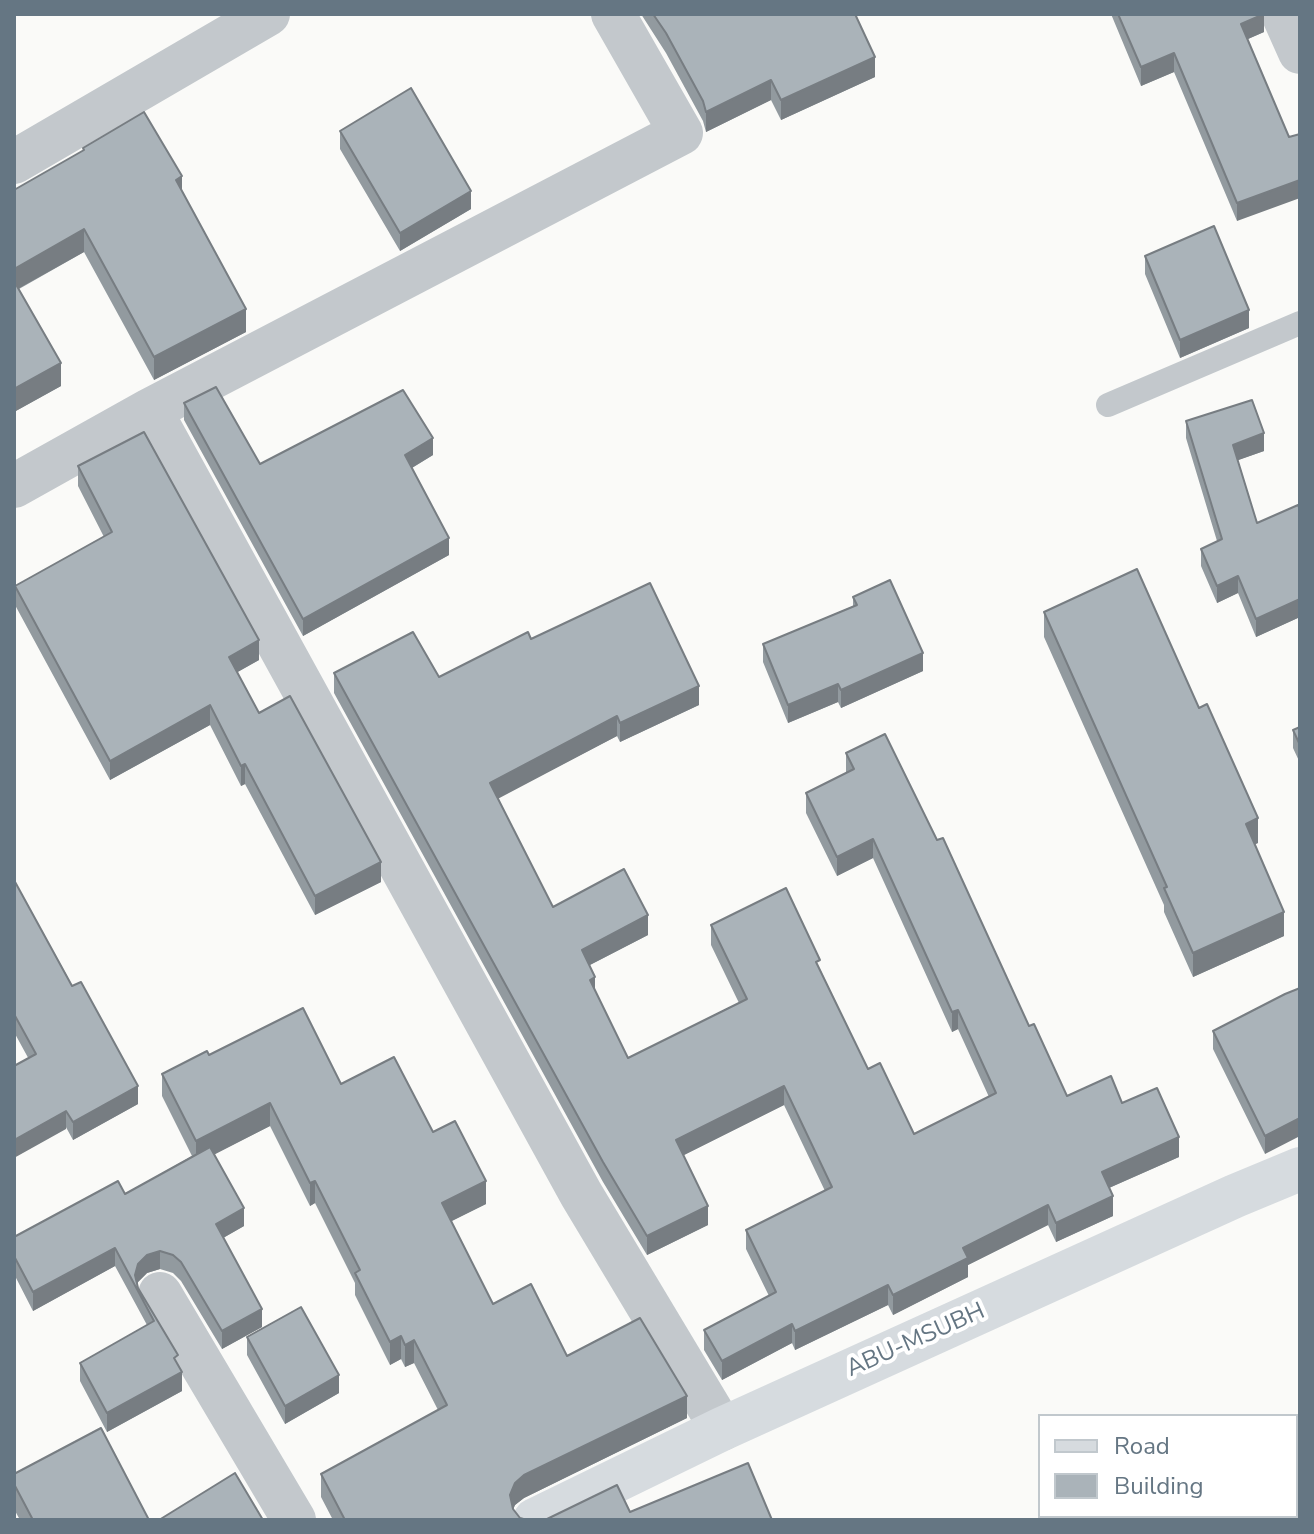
<!DOCTYPE html>
<html>
<head>
<meta charset="utf-8">
<style>
  body { margin:0 }
  #map { position:relative; width:1314px; height:1534px; overflow:hidden; background:#fafaf8; font-family:"Nunito Sans",sans-serif }
  canvas { display:block }
  .frame { position:absolute; inset:0; border:16px solid #657683; pointer-events:none }
  .legend { position:absolute; left:1038px; top:1414px; width:260px; height:104px; box-sizing:border-box; background:#fff; border:2px solid #c1c8cd; margin:0; padding:10px 14px; list-style:none; font-size:24px; color:#657683 }
  .legend li { display:flex; align-items:center; gap:16px; height:40px }
  .legend b { width:40px; border:2px solid #c1c8cd }
</style>
</head>
<body>
<div id="map">
<canvas width="1314" height="1534"></canvas>
<div class="frame"></div>
<ul class="legend">
<li><b style="height:10px;background:#d6dbdf"></b>Road</li>
<li><b style="height:22px;background:#aab3b9"></b>Building</li>
</ul>
</div>
<script>
const c = document.querySelector('canvas').getContext('2d');
c.lineJoin = 'round';
function poly(rows) {
  const path = new Path2D();
  for (const r of rows) {
    path.moveTo(r[0], r[1]);
    for (let i = 2; i < r.length; i += 2) path.lineTo(r[i], r[i + 1]);
  }
  return path;
}
function trace(path, color, width, dash) {
  c.strokeStyle = color;
  c.lineWidth = width;
  c.lineCap = dash ? 'butt' : 'round';
  c.setLineDash(dash || []);
  c.stroke(path);
}
function paint(path, color) {
  c.fillStyle = color;
  c.fill(path, 'evenodd');
}
function label(font, color, halo, rows, align = 'center') {
  c.font = font + ' "Nunito Sans",sans-serif';
  c.lineWidth = 8;
  c.setLineDash([]);
  c.textBaseline = 'middle';
  c.strokeStyle = halo;
  c.fillStyle = color;
  for (const [text, x, y, turn = 0] of rows) {
    c.save();
    c.translate(x, y);
    c.rotate((+turn || 0) * Math.PI / 180);
    c.textAlign = isNaN(turn) ? turn : align;
    if (halo) c.strokeText(text, 0, 0);
    c.fillText(text, 0, 0);
    c.restore();
  }
}
trace(poly([
  [1108,405,1300,323]
]), '#c3c8cc', 24);
trace(poly([
  [1283,14,1300,52],
  [14,162,268,14],
  [150,410,581,1194,722,1429],
  [14,486,150,410,681,133,613,14],
  [160,1294,294,1520]
]), '#c3c8cc', 44);
trace(poly([
  [535,1520,722,1429,1235,1196,1300,1169]
]), '#d6dbdf', 44);
paint(poly([
  [641,14,855,14,875,77,781,120,771,100,706,132,703,121,666,53],
  [1111,14,1264,14,1264,32,1248,39,1237,221,1174,72,1141,86],
  [340,131,471,209,400,251,340,149],
  [83,148,182,191,246,332,154,380,84,252,19,289,61,386,14,412,14,190,83,151],
  [1145,256,1249,328,1180,358,1145,274],
  [184,403,260,464,433,455,412,468,449,555,303,636,184,420],
  [1186,421,1264,451,1238,460,1257,523,1300,510,1300,617,1256,637,1238,593,1217,603,1201,566,1201,549,1217,541,1186,438],
  [78,466,259,660,237,672,259,713,381,882,315,915,245,784,241,786,210,725,110,780,15,605,15,586,104,537,78,486],
  [853,597,923,671,841,708,838,702,788,723,763,662,763,644,853,606],
  [1044,612,1258,843,1255,844,1284,936,1193,977,1164,912,1164,905,1044,637],
  [531,639,699,705,620,742,617,736,497,798,553,907,648,935,590,965,595,991,628,1058,739,1003,711,945,711,925,820,969,868,1069,914,1134,989,1097,958,1029,952,1032,873,858,837,876,806,813,806,793,846,773,846,753,1029,1026,1067,1096,1122,1103,1179,1157,1109,1188,1113,1216,1056,1242,1048,1225,968,1265,968,1277,893,1315,888,1305,795,1350,792,1343,722,1380,704,1350,704,1330,769,1296,746,1249,746,1230,825,1191,784,1105,684,1155,708,1225,647,1255,603,1182,334,693,334,673,439,677],
  [1300,727,1300,763,1293,748,1293,730],
  [14,880,138,1104,73,1140,14,1032],
  [1300,988,1265,1154,1213,1049,1213,1031],
  [209,1055,341,1084,433,1132,486,1204,451,1221,493,1304,567,1356,687,1418,524,1498,515,1505,513,1509,520,1518,527,1520,333,1520,321,1497,321,1474,438,1410,414,1363,405,1367,401,1359,390,1365,355,1295,355,1283,315,1203,310,1206,270,1126,214,1154,244,1226,223,1238,262,1327,222,1349,181,1281,173,1273,160,1269,147,1273,138,1282,138,1288,178,1365,182,1391,107,1432,80,1381,80,1363,147,1325,115,1266,33,1311,14,1274,14,1237,125,1194,192,1156,162,1096,162,1074],
  [247,1337,339,1393,285,1424,247,1355],
  [14,1474,149,1520,20,1520,14,1509]
]), '#929a9f');
paint(poly([
  [1264,14,1264,32,1241,42,1241,24],
  [1174,53,1174,72,1141,86,1141,67],
  [875,57,875,77,781,120,781,100],
  [771,80,771,100,706,132,706,112],
  [182,176,182,199,176,180],
  [1300,180,1300,198,1237,221,1237,203],
  [471,191,471,209,400,251,400,233],
  [84,229,84,252,14,291,14,269],
  [246,309,246,332,154,380,154,357],
  [1249,310,1249,328,1180,358,1180,340],
  [61,363,61,386,14,412,14,389],
  [1264,433,1264,451,1233,462,1233,445],
  [433,438,433,455,405,472,405,455],
  [449,538,449,555,303,636,303,619],
  [1238,576,1238,593,1217,603,1217,586],
  [1300,599,1300,617,1256,637,1256,619],
  [259,640,259,660,229,677,229,657],
  [923,653,923,671,841,708,841,690],
  [838,684,838,702,788,723,788,705],
  [699,686,699,705,620,742,620,723],
  [210,705,210,725,110,780,110,761],
  [617,716,617,736,490,803,490,783],
  [245,764,245,784,241,786,241,766],
  [1258,818,1258,843,1246,848,1246,824],
  [873,839,873,858,837,876,837,857],
  [381,862,381,882,315,915,315,896],
  [1284,912,1284,936,1193,977,1193,953],
  [648,915,648,935,582,969,582,950],
  [595,977,595,996,590,980],
  [958,1010,958,1029,952,1032,952,1012],
  [138,1086,138,1104,73,1140,73,1122],
  [784,1086,784,1105,676,1159,676,1140],
  [270,1103,270,1126,196,1164,196,1141],
  [66,1111,66,1129,14,1158,14,1140],
  [1300,1118,1300,1136,1265,1154,1265,1136],
  [1179,1137,1179,1157,1102,1191,1102,1172],
  [315,1181,315,1203,310,1206,310,1183],
  [486,1181,486,1204,442,1226,442,1203],
  [1113,1196,1113,1216,1056,1242,1056,1223],
  [1048,1205,1048,1225,968,1265,968,1277,893,1315,893,1295,963,1248],
  [708,1206,708,1225,647,1255,647,1236],
  [244,1208,244,1226,216,1242,216,1224],
  [115,1248,115,1266,33,1311,33,1292],
  [160,1251,160,1269,147,1273,138,1282,137,1288,135,1275,138,1264,147,1255],
  [888,1285,888,1305,795,1350,795,1331],
  [262,1309,262,1327,222,1349,222,1331],
  [792,1324,792,1343,722,1380,722,1361],
  [401,1336,401,1359,390,1365,390,1342],
  [414,1340,414,1363,405,1367,405,1345],
  [182,1372,182,1391,107,1432,107,1413],
  [339,1375,339,1393,285,1424,285,1406],
  [687,1396,687,1418,524,1498,515,1505,510,1517,510,1495,515,1483,524,1475]
]), '#777d82');
const building = poly([
  [653,14,855,14,875,57,781,100,771,80,706,112,703,101,666,33,653,14],
  [1118,14,1264,14,1241,24,1289,137,1300,134,1300,180,1237,203,1174,53,1141,67,1118,14],
  [411,88,471,191,400,233,340,131,411,88],
  [144,112,182,176,176,180,246,309,154,357,84,229,14,269,14,190,84,150,83,148,144,112],
  [1214,226,1249,310,1180,340,1145,256,1214,226],
  [14,281,61,363,14,389,14,281],
  [216,387,260,464,403,390,433,438,405,455,449,538,303,619,184,403,216,387],
  [1252,400,1264,433,1233,445,1257,523,1298,505,1300,510,1300,599,1256,619,1238,576,1217,586,1201,549,1222,539,1186,421,1252,400],
  [144,432,259,640,229,657,259,713,290,696,381,862,315,896,245,764,241,766,210,705,110,761,15,586,112,532,78,466,144,432],
  [1137,569,1199,708,1207,704,1258,818,1246,824,1284,912,1193,953,1164,888,1167,887,1044,612,1137,569],
  [890,580,923,653,841,690,838,684,788,705,763,644,857,605,853,597,890,580],
  [650,583,699,686,620,723,617,716,490,783,553,907,624,869,648,915,582,950,595,977,590,980,628,1058,747,999,711,925,786,888,820,960,816,962,868,1069,880,1063,914,1134,996,1093,958,1010,952,1012,873,839,837,857,806,793,854,769,846,753,885,734,937,840,943,838,1029,1026,1034,1024,1067,1096,1111,1076,1122,1103,1157,1088,1179,1137,1102,1172,1113,1196,1056,1223,1048,1205,963,1248,968,1258,893,1295,888,1285,795,1331,792,1324,722,1361,704,1330,776,1292,746,1230,832,1187,784,1086,676,1140,708,1206,647,1236,603,1162,334,673,413,632,439,677,528,632,531,639,650,583],
  [1300,727,1300,745,1293,730,1300,727],
  [14,880,72,986,81,982,138,1086,73,1122,66,1111,14,1140,14,1066,36,1054,14,1014,14,880],
  [1300,988,1300,1118,1265,1136,1213,1031,1285,994,1300,988],
  [303,1008,341,1084,394,1057,433,1132,455,1121,486,1181,442,1203,493,1304,531,1284,567,1356,640,1318,687,1396,524,1475,515,1483,510,1495,513,1509,520,1518,527,1520,345,1520,321,1474,447,1405,414,1340,405,1345,401,1336,390,1342,355,1273,360,1270,315,1181,310,1183,270,1103,196,1141,162,1074,207,1051,209,1055,303,1008],
  [210,1147,244,1208,216,1224,262,1309,222,1331,181,1262,173,1255,160,1251,147,1255,138,1264,135,1275,138,1288,178,1355,174,1358,182,1372,107,1413,80,1363,154,1321,115,1248,33,1292,14,1256,14,1237,118,1181,125,1194,210,1147],
  [301,1307,339,1375,285,1406,247,1337,301,1307],
  [101,1428,149,1520,33,1520,14,1484,14,1474,101,1428],
  [748,1463,772,1520,545,1520,617,1485,630,1512,748,1463],
  [235,1473,263,1520,159,1520,235,1473]
]);
paint(building, '#aab3b9');
trace(building, '#777d82', 2);
label('24px', '#657683', '#fff', [
  ["ABU-MSUBH",916,1341,-24]
]);
</script>
</body>
</html>
